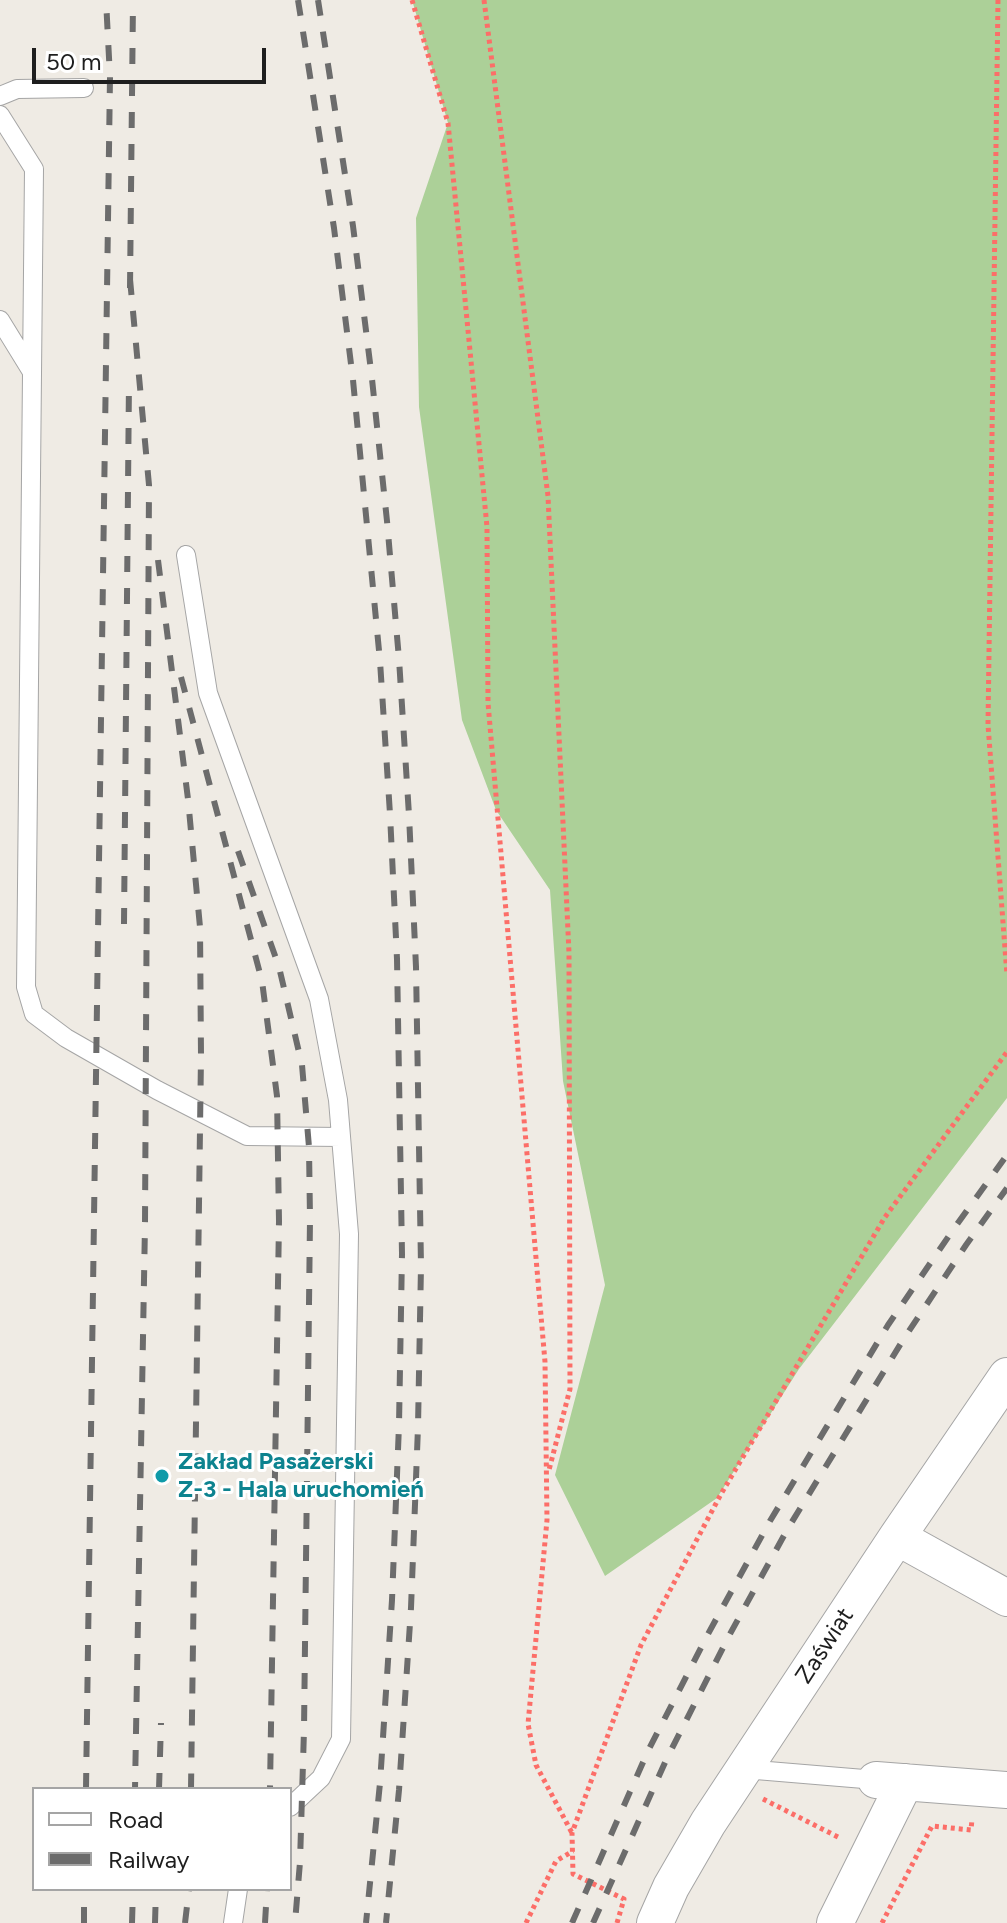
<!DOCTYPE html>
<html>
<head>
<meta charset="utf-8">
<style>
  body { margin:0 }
  #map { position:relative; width:1007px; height:1923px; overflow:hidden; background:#efebe4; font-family:Figtree,sans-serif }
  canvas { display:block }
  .legend { position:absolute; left:32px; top:1787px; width:260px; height:104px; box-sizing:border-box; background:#fff; border:2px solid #a5a5a5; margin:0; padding:10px 14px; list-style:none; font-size:24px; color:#1e1e1e }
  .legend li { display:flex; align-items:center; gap:16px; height:40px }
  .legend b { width:40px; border:2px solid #a5a5a5 }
  .scale { position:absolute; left:32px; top:48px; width:234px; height:36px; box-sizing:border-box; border:4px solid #1e1e1e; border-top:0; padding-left:10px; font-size:24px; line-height:28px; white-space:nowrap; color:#1e1e1e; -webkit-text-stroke:6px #fff; paint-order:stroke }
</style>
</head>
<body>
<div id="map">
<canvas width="1007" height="1923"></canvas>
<ul class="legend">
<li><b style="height:10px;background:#fff"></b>Road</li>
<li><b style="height:10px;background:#6c6c6c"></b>Railway</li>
</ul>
<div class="scale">50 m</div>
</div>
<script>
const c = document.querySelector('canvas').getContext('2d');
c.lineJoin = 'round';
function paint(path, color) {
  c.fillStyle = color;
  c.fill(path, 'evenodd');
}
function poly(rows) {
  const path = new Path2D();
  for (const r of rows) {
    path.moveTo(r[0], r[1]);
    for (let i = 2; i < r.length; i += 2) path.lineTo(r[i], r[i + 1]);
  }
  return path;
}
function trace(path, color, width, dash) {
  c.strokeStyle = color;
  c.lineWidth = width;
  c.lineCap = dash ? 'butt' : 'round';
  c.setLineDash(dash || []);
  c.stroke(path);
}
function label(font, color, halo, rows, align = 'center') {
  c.font = font + ' Figtree,sans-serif';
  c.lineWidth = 6;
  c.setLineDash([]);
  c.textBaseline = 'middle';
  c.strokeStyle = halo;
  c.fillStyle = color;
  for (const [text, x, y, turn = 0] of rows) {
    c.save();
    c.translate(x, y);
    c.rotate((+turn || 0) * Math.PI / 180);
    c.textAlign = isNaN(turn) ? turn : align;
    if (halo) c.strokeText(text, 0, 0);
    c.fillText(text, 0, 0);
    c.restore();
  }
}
paint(poly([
  [412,0,1007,0,1007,1098,799,1369,717,1498,605,1576,555,1475,605,1285,563,1081,550,890,496,810,462,720,419,407,416,218,448,123]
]), '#acd098');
const lane = poly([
  [0,96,17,89,84,88],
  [0,115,34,169,26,987,34,1014,66,1038,157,1090,247,1136,341,1137],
  [0,320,32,372],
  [186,555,208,693,319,999,338,1100,349,1234,341,1739,321,1778,290,1807],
  [744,1769,876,1780],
  [233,1923,238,1889]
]);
const street = poly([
  [897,1537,1007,1598],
  [876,1780,1007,1790],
  [655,1923,671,1887,708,1823,897,1537,1007,1376],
  [835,1923,905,1782]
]);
trace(lane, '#a5a5a5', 20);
trace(street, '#a5a5a5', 38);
trace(poly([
  [412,0,448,123,487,527,488,703,545,1362,547,1520,528,1724,536,1765,572,1833],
  [484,0,548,496,569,953,570,1389,549,1470],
  [998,0,988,725,1007,975],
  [763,1799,840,1838],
  [526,1923,556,1861,573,1851],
  [617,1923,624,1899,573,1874,572,1833,641,1645,721,1494,885,1217,1007,1052],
  [882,1923,932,1826,971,1830,972,1819]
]), '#fc6e68', 5, [4, 4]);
trace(lane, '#fff', 18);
trace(street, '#fff', 36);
trace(poly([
  [298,0,334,228,353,380,380,661,390,814,397,959,402,1254,399,1425,392,1600,380,1783,366,1923],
  [318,0,353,226,372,379,387,521,399,659,409,815,416,967,421,1266,418,1427,411,1608,399,1790,386,1923],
  [130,279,149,485,145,1224,135,1789],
  [130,288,133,0],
  [158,560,188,799,200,927,201,1056,191,1789],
  [181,677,262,981,277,1096,279,1221,270,1789],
  [238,851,279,967,302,1065,309,1147,310,1219,304,1730,300,1862,295,1923],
  [124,924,129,380],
  [86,1789,110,77,106,0],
  [159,1789,161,1723],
  [84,1923,84,1889],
  [132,1923,133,1889],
  [155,1923,156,1889],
  [185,1923,189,1889],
  [265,1923,267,1889],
  [572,1923,648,1751,708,1634,770,1521,888,1325,955,1227,1007,1155],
  [593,1923,667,1758,730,1634,787,1530,903,1340,966,1245,1007,1188]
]), '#6c6c6c', 6, [16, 16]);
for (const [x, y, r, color] of [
  [162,1476,8,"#0f9aa8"]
]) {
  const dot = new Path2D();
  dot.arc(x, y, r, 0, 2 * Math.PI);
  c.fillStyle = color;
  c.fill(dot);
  trace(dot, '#fff', 3);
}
label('bold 24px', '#0d838f', '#fff', [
  ["Zakład Pasażerski",178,1462],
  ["Z-3 - Hala uruchomień",178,1490]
], 'left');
label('24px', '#1e1e1e', '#fff', [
  ["Zaświat",825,1646,-57]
]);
</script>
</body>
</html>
